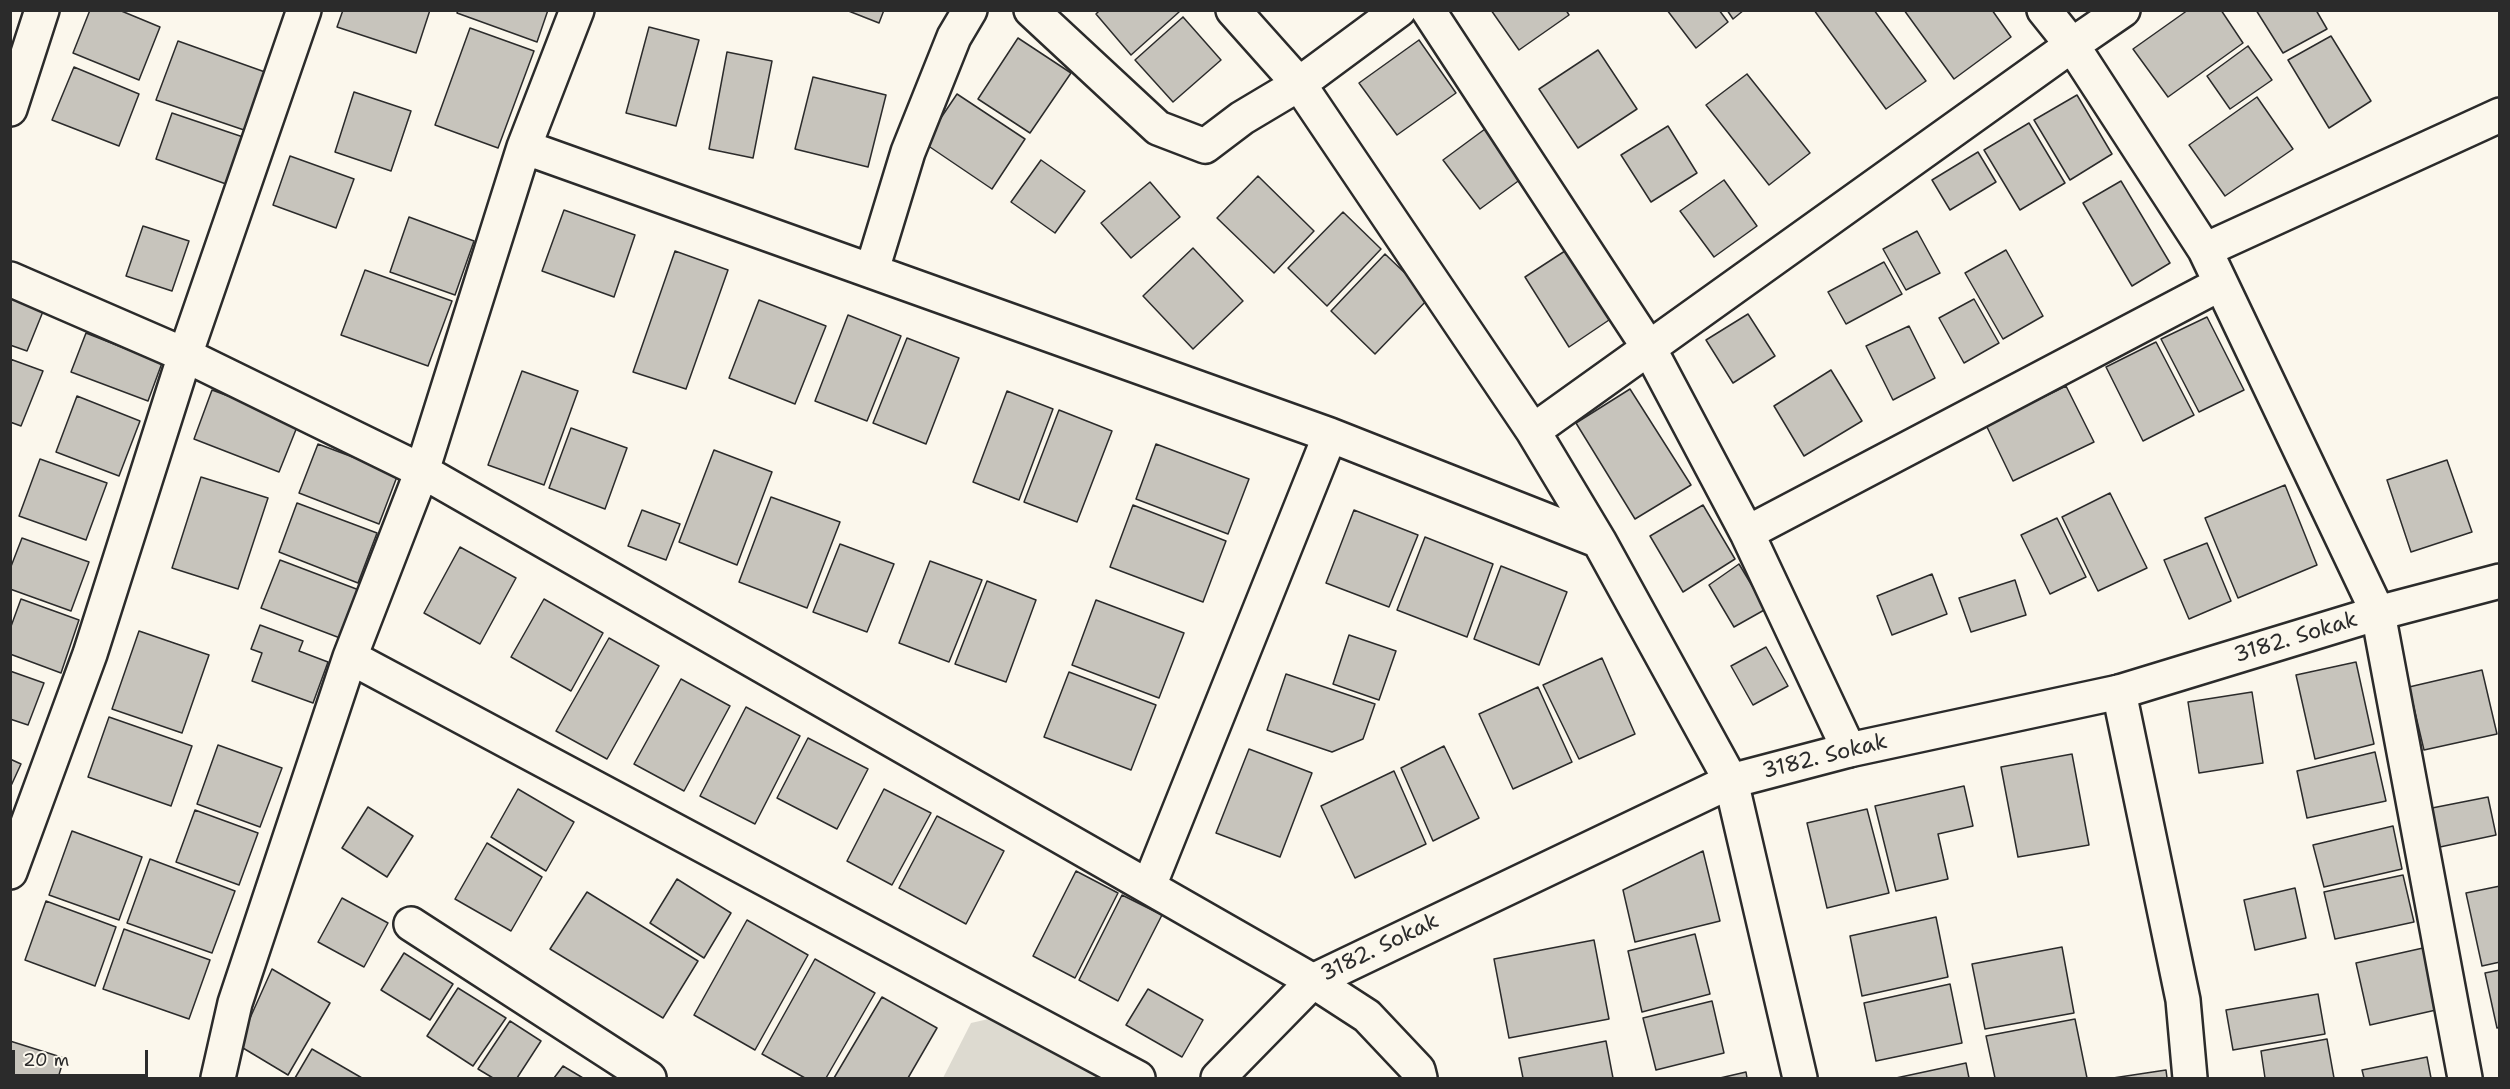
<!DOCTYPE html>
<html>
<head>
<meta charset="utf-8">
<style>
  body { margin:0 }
  #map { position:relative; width:2510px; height:1089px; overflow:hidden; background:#fbf7ec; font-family:"Shantell Sans",sans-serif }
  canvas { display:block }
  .frame { position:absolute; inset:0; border:12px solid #2b2b2b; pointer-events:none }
  .scale { position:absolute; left:12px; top:1050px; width:136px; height:27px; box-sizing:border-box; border:3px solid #2b2b2b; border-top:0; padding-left:8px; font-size:18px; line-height:21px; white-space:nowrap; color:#2b2b2b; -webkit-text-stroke:4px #fbf7ec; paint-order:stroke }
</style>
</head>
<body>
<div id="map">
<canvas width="2510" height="1089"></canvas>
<div class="frame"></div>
<div class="scale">20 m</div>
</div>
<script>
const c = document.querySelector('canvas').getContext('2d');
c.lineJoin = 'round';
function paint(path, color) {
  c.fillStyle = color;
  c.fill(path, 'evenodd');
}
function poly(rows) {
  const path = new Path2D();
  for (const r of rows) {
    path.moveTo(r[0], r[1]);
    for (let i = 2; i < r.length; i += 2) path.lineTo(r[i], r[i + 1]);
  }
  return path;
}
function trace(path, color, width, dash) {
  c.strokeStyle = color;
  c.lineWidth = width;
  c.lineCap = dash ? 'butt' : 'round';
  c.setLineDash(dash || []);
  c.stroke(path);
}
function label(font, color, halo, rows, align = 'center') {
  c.font = font + ' "Shantell Sans",sans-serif';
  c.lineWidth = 6;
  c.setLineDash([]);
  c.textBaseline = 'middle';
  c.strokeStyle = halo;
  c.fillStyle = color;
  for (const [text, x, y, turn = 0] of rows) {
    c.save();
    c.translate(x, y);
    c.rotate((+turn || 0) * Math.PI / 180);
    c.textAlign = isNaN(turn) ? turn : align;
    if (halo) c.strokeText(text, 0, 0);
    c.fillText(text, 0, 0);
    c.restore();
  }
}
paint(poly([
  [993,1018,1099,1078,943,1078,971,1023]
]), '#dddad0');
const building = poly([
  [90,10,119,10,160,27,139,80,73,53,90,10],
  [343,10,430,10,416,53,337,27,343,10],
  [458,10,548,10,537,42,457,13,458,10],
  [846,10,884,10,879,23,846,10],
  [1100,10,1177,10,1179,12,1131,55,1096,14,1100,10],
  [1491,10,1566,10,1569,15,1519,50,1491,10],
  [1667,10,1719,10,1728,22,1696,48,1667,10],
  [1727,10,1744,10,1733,19,1727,10],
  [1814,10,1874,10,1926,81,1886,109,1814,10],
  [1904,10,1992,10,2011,37,1954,79,1904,10],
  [2188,10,2221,10,2243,43,2168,97,2133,49,2188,10],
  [2256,10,2316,10,2327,29,2283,53,2256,10],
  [1183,17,1221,60,1173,102,1135,60,1183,17],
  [649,27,699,40,676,126,626,113,649,27],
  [470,28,534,51,498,148,435,125,470,28],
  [2331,36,2371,101,2329,128,2288,60,2331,36],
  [1018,38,1071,73,1030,133,978,99,1018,38],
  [1419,40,1456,93,1397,135,1359,83,1419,40],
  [178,41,265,72,244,130,156,100,178,41],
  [2248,46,2272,80,2230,109,2207,76,2248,46],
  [1598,50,1637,109,1578,148,1539,89,1598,50],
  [727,52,772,61,753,158,709,149,727,52],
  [74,67,139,94,119,146,52,120,74,67],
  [1747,74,1810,153,1769,185,1706,105,1747,74],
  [813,77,886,95,868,167,795,149,813,77],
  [354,92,411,111,391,171,335,152,354,92],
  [957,94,1025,139,992,189,924,143,957,94],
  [2077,95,2112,154,2070,180,2034,120,2077,95],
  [2257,97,2293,149,2225,196,2189,145,2257,97],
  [172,113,243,137,226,184,156,159,172,113],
  [2029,123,2065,183,2020,210,1984,150,2029,123],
  [1668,126,1697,173,1651,202,1621,155,1668,126],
  [1485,129,1521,179,1480,209,1443,160,1485,129],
  [1978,152,1996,182,1950,210,1932,180,1978,152],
  [290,156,354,179,336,228,273,205,290,156],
  [1041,160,1085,191,1055,233,1011,202,1041,160],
  [1258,176,1314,231,1274,273,1217,218,1258,176],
  [1724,180,1757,226,1714,257,1680,211,1724,180],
  [2121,181,2170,263,2132,286,2083,203,2121,181],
  [1150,182,1180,217,1131,258,1101,223,1150,182],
  [564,210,635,235,614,297,542,271,564,210],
  [1343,212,1381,249,1327,306,1288,268,1343,212],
  [409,217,474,241,455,295,390,272,409,217],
  [143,226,189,241,172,291,126,276,143,226],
  [1917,231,1940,273,1906,290,1883,249,1917,231],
  [1193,248,1243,301,1193,349,1143,296,1193,248],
  [1568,249,1612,318,1569,347,1525,277,1568,249],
  [2006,250,2043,316,2003,339,1965,273,2006,250],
  [675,251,728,270,686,389,633,372,675,251],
  [1385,254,1430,297,1375,354,1331,311,1385,254],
  [1884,262,1902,294,1846,324,1828,292,1884,262],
  [365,270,452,301,428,366,341,335,365,270],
  [10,296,44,309,27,351,10,345,10,296],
  [1974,299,1999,343,1964,363,1939,318,1974,299],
  [759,300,826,326,795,404,729,378,759,300],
  [1748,314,1775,356,1733,383,1706,340,1748,314],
  [848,315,901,336,867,421,815,401,848,315],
  [2207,317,2244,390,2199,412,2161,339,2207,317],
  [1909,326,1935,378,1893,400,1866,346,1909,326],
  [86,333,162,363,148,401,71,372,86,333],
  [907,338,959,358,926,444,873,423,907,338],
  [2156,342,2194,415,2143,441,2106,367,2156,342],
  [10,359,43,371,21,426,10,422,10,359],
  [1831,370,1862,421,1804,456,1774,406,1831,370],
  [522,371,578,391,544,485,488,465,522,371],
  [2066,386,2094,442,2013,481,1986,425,2066,386],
  [1630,389,1691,485,1635,519,1576,423,1630,389],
  [212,390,299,422,279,472,194,439,212,390],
  [1007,391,1053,409,1019,500,973,482,1007,391],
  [77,396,140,421,119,476,56,452,77,396],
  [1059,410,1112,431,1077,522,1024,502,1059,410],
  [571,428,627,448,605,509,549,488,571,428],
  [318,444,398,474,379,524,299,493,318,444],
  [1156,444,1249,479,1228,534,1136,499,1156,444],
  [714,450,772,472,737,565,679,542,714,450],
  [40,459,107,483,86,540,19,516,40,459],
  [2447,460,2472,532,2411,552,2387,480,2447,460],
  [201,477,268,498,238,589,172,568,201,477],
  [2285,485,2317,565,2238,598,2205,518,2285,485],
  [2110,493,2147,568,2098,591,2062,517,2110,493],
  [771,497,840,522,807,608,739,582,771,497],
  [297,503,377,533,358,583,279,552,297,503],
  [1133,505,1226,541,1203,602,1110,567,1133,505],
  [1703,505,1735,559,1683,592,1650,536,1703,505],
  [642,510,680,524,666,560,628,546,642,510],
  [1354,510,1418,535,1389,607,1326,583,1354,510],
  [2057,518,2086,577,2050,594,2021,535,2057,518],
  [1425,537,1493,564,1467,637,1397,610,1425,537],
  [22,538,89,562,71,611,10,589,10,569,22,538],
  [2207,543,2231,601,2189,619,2164,560,2207,543],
  [840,544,894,564,867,632,813,612,840,544],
  [460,547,516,578,480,644,424,613,460,547],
  [280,560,359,590,340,638,261,608,280,560],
  [930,561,982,580,949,662,899,643,930,561],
  [1739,564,1766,609,1734,627,1709,585,1739,564],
  [1501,566,1567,592,1539,665,1474,639,1501,566],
  [1932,574,1947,614,1892,635,1877,596,1932,574],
  [2015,580,2026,615,1971,632,1959,598,2015,580],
  [987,581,1036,600,1006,682,955,664,987,581],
  [21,599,79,620,61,673,10,654,10,629,21,599],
  [544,599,603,633,571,691,511,657,544,599],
  [1096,600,1184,633,1159,698,1072,665,1096,600],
  [260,625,303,641,299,651,328,662,313,703,252,681,262,653,251,649,260,625],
  [139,631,209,655,182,733,112,709,139,631],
  [1349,635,1396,651,1379,700,1333,684,1349,635],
  [609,638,659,666,607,759,556,731,609,638],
  [1766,647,1788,686,1753,705,1731,666,1766,647],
  [1602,658,1635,734,1579,759,1543,685,1602,658],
  [2356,662,2374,744,2315,759,2296,675,2356,662],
  [2482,670,2497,734,2424,750,2409,687,2482,670],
  [10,671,44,683,28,725,10,719,10,671],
  [1069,672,1156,705,1131,770,1044,737,1069,672],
  [1286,674,1375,704,1363,739,1332,752,1267,730,1286,674],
  [681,679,730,706,684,791,634,764,681,679],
  [1538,687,1572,762,1513,789,1479,714,1538,687],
  [2252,692,2263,763,2199,773,2188,702,2252,692],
  [746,707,800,736,755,824,700,796,746,707],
  [109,717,192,746,171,806,88,777,109,717],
  [808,738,868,769,837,829,777,798,808,738],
  [218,745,282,768,260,827,197,804,218,745],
  [1444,746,1479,818,1433,841,1401,768,1444,746],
  [1249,749,1312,773,1280,857,1216,833,1249,749],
  [2375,752,2386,801,2307,818,2297,771,2375,752],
  [2072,754,2089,845,2018,857,2001,767,2072,754],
  [10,759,21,764,10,788,10,759],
  [1394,771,1426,844,1355,878,1321,806,1394,771],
  [1964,786,1973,826,1938,834,1948,879,1896,891,1875,806,1964,786],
  [518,789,574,822,546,871,491,837,518,789],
  [884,789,931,813,892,885,847,861,884,789],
  [2488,797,2496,835,2440,847,2432,808,2488,797],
  [368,807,413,836,387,877,342,848,368,807],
  [1867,809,1889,893,1827,908,1807,823,1867,809],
  [195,810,258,833,239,885,176,862,195,810],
  [937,816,1004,851,966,924,899,888,937,816],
  [2393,826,2402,869,2324,887,2313,845,2393,826],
  [72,831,142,857,119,920,49,895,72,831],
  [487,843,542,877,511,931,455,899,487,843],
  [1703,851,1720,921,1635,942,1623,890,1703,851],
  [150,859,235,891,212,953,127,923,150,859],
  [1076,871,1118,893,1075,978,1033,956,1076,871],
  [2403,875,2414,922,2335,939,2324,892,2403,875],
  [677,879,731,913,704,958,650,923,677,879],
  [2500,886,2500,962,2482,966,2466,893,2500,886],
  [2295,888,2306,938,2255,950,2244,900,2295,888],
  [587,892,698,961,663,1018,550,949,587,892],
  [1122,895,1162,915,1118,1001,1079,980,1122,895],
  [342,898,388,923,364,967,318,942,342,898],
  [46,901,116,927,95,986,25,960,46,901],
  [1936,917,1948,977,1862,996,1850,936,1936,917],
  [747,920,808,955,755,1050,694,1015,747,920],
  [124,929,210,960,189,1019,103,989,124,929],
  [1695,934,1710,994,1642,1012,1628,951,1695,934],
  [1594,940,1609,1019,1509,1038,1494,959,1594,940],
  [2062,947,2074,1013,1985,1029,1972,964,2062,947],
  [2423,948,2436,1010,2370,1025,2356,963,2423,948],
  [404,953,453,984,430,1020,381,990,404,953],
  [815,959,875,993,826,1078,805,1078,762,1054,815,959],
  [272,969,330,1003,288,1075,238,1045,272,969],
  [2500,970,2500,1027,2497,1028,2485,973,2500,970],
  [1950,984,1962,1043,1876,1061,1864,1003,1950,984],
  [458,988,506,1018,473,1066,427,1036,458,988],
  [1148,989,1203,1020,1182,1057,1126,1025,1148,989],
  [2318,994,2325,1034,2233,1050,2226,1010,2318,994],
  [882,997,937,1028,908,1078,834,1078,882,997],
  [1712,1001,1724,1053,1656,1070,1643,1018,1712,1001],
  [2075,1019,2087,1078,1995,1078,1986,1036,2075,1019],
  [510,1021,541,1041,517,1078,493,1078,478,1069,510,1021],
  [2327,1039,2334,1078,2265,1078,2261,1051,2327,1039],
  [10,1041,64,1058,58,1078,10,1078,10,1041],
  [1606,1041,1613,1078,1523,1078,1519,1058,1606,1041],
  [312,1049,362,1078,295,1078,312,1049],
  [2427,1057,2431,1078,2364,1078,2362,1070,2427,1057],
  [1966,1063,1969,1078,1896,1078,1966,1063],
  [563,1066,583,1078,554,1078,563,1066],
  [2166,1070,2167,1078,2113,1078,2166,1070],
  [1746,1072,1747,1078,1720,1078,1746,1072]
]);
paint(building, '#c7c4bc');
trace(building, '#2b2b2b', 1.5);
const minor = poly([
  [1031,10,1158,128,1205,146,1242,118,1299,84,1399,10],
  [1233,10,1299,84,1533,431,1599,541,1731,781,1800,1078],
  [1428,10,1649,348,1747,533,1849,750],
  [2044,10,2072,45,2205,250,2378,613,2465,1078],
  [10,109,42,10],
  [524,147,1330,435,1599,541],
  [2205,250,2500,115],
  [872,270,908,152,954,37,970,10],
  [10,279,185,355,422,471,1313,981,1367,1016,1418,1070,1420,1078],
  [1533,431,2072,45,2123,10],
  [1747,533,2220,284],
  [350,657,1138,1078],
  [2119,692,2183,1000,2190,1078],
  [10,872,90,654,185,355,304,10],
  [1149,886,1330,435],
  [411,924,649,1078],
  [218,1078,235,1003,350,657,422,471,524,147,577,10]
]);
const major = poly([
  [1218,1078,1313,981,1731,781,1849,750,2119,692,2378,613,2500,581]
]);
trace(minor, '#2b2b2b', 38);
trace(major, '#2b2b2b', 38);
trace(minor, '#fbf7ec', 33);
trace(major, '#fbf7ec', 33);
label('22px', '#2b2b2b', '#fbf7ec', [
  ["3182. Sokak",2296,638,-17],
  ["3182. Sokak",1825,757,-14],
  ["3182. Sokak",1380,948,-26]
]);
</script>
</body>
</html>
